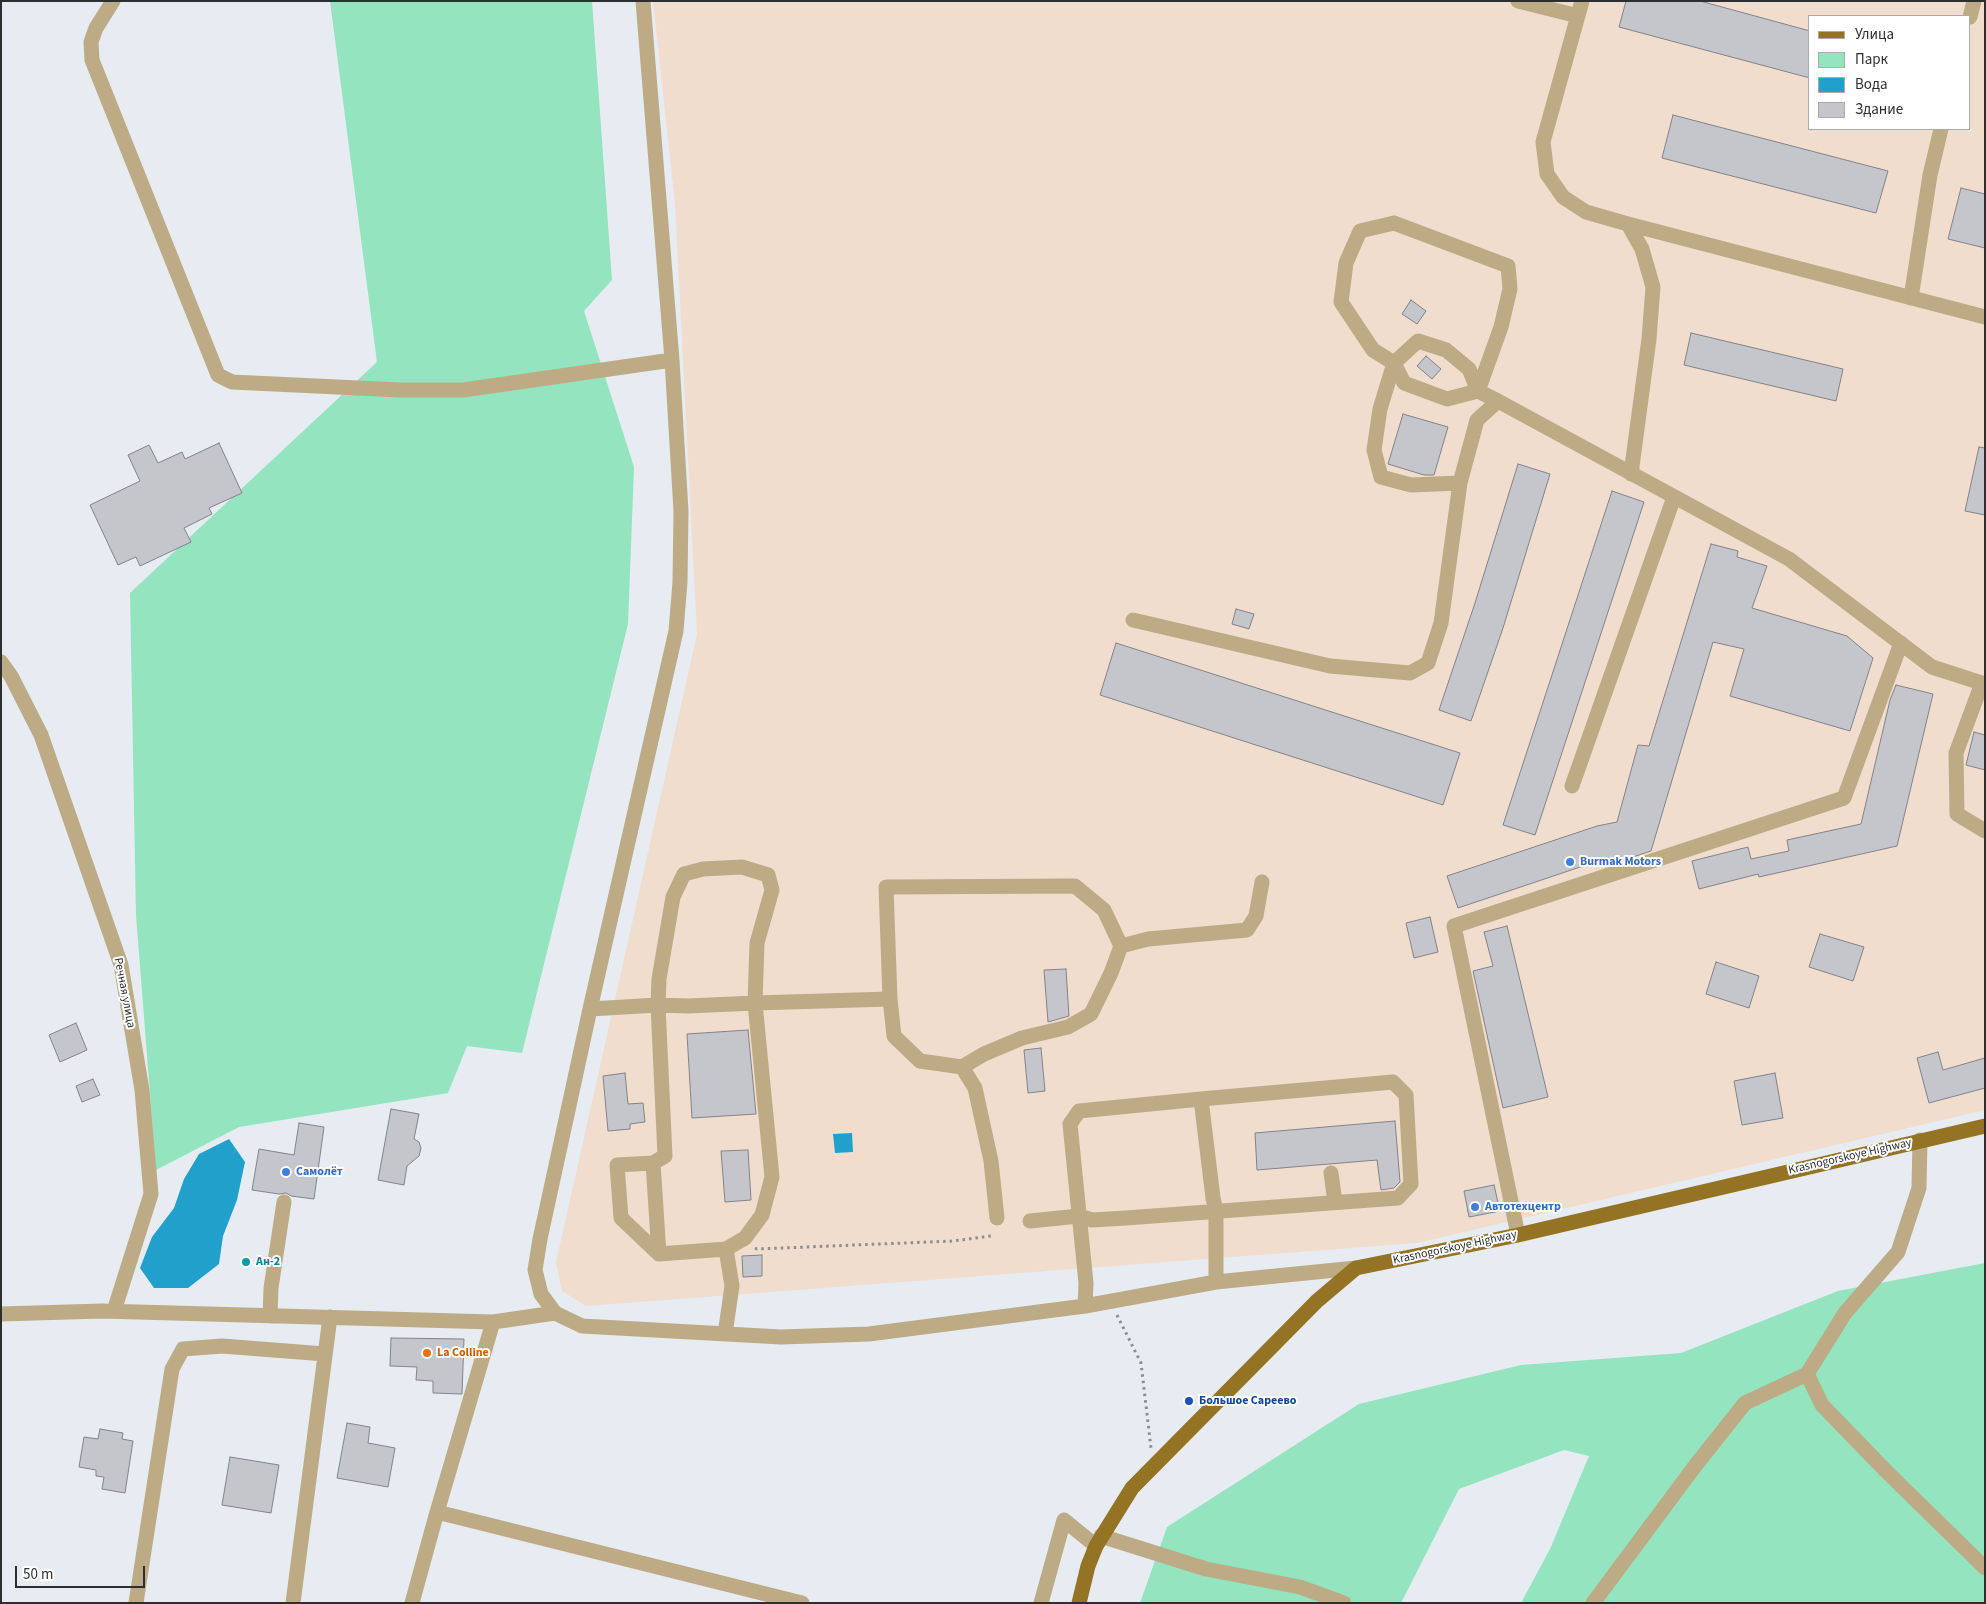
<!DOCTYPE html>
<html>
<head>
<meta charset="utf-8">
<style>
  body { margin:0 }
  #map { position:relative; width:1986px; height:1604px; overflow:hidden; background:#e6ecf1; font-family:"Source Sans 3",sans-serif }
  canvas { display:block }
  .frame { position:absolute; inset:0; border:2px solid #2c2e30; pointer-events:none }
  .legend { position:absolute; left:1808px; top:15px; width:162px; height:115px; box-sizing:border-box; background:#fff; border:1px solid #ababac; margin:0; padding:6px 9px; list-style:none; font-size:15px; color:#2c2e30 }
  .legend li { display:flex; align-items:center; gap:10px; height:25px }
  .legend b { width:25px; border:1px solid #ababac }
  .scale { position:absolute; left:15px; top:1566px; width:130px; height:22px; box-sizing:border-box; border:2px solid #2c2e30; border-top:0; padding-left:6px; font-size:15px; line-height:18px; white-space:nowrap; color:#2c2e30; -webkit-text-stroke:4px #fff; paint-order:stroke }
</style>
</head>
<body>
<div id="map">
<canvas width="1986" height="1604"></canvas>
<div class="frame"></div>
<ul class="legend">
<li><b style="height:6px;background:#947325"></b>Улица</li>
<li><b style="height:14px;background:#93e4bf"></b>Парк</li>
<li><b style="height:14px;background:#21a0cb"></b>Вода</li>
<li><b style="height:14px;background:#c5c5cc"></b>Здание</li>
</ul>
<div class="scale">50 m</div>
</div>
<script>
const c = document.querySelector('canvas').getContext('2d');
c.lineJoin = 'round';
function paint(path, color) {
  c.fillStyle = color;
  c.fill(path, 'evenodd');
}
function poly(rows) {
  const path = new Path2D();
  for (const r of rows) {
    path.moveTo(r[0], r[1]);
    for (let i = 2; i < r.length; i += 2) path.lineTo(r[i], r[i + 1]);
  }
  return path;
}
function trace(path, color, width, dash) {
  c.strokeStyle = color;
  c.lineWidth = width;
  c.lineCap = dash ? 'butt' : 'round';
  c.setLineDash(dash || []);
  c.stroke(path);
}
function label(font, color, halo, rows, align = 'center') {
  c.font = font + ' "Source Sans 3",sans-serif';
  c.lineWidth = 4;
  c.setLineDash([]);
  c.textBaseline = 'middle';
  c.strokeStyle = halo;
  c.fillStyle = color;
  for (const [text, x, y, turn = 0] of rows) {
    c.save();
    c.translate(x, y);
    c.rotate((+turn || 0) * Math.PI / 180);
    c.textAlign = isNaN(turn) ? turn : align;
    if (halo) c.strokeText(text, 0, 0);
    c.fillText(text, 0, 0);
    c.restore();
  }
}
paint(poly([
  [653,1,1985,1,1985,1110,1417,1243,586,1306,562,1291,556,1262,697,634,675,204],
  [1810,16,1970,16,1970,129,1810,129]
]), '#f1ddce');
paint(poly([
  [330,1,592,1,612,280,584,311,634,467,628,624,522,1053,467,1046,448,1093,239,1127,156,1170,136,915,130,593,377,362],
  [1985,1263,1985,1603,1521,1603,1550,1549,1589,1456,1564,1450,1459,1489,1401,1603,1140,1603,1167,1527,1359,1404,1521,1365,1681,1353,1838,1291]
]), '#93e4bf');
paint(poly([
  [852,1133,853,1152,835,1153,833,1134],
  [229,1139,245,1162,237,1200,223,1236,219,1264,188,1288,154,1288,140,1268,152,1237,174,1208,184,1179,199,1154]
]), '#21a0cb');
const building = poly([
  [1626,1,1700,1,1810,31,1810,78,1619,27,1626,1],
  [1673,115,1888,171,1876,213,1662,158,1673,115],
  [1961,188,1985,194,1985,248,1948,239,1961,188],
  [1411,300,1426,311,1417,324,1402,314,1411,300],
  [1691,333,1843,369,1836,401,1684,365,1691,333],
  [1426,356,1441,369,1432,379,1417,366,1426,356],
  [1403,414,1448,427,1434,475,1424,475,1388,464,1403,414],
  [219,443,242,493,209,508,212,514,184,528,191,542,140,566,136,557,118,565,90,505,140,481,128,455,149,445,158,463,182,452,185,459,219,443],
  [1979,447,1985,448,1985,515,1965,511,1979,447],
  [1518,464,1550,474,1503,628,1471,721,1439,710,1475,603,1518,464],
  [1612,491,1644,502,1535,835,1503,825,1612,491],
  [1711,544,1738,551,1737,557,1767,566,1752,608,1847,636,1873,658,1850,731,1730,696,1744,649,1713,642,1651,851,1621,861,1607,858,1458,908,1447,876,1597,826,1617,822,1638,745,1649,746,1711,544],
  [1236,609,1254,614,1249,629,1232,624,1236,609],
  [1116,643,1460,753,1443,805,1100,695,1116,643],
  [1896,685,1933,694,1897,846,1759,877,1758,874,1699,889,1692,861,1748,847,1751,859,1789,851,1787,840,1861,824,1890,700,1896,685],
  [1974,732,1985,735,1985,770,1966,765,1974,732],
  [1430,917,1438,952,1414,958,1406,923,1430,917],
  [1507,926,1548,1097,1503,1108,1473,971,1493,966,1484,932,1507,926],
  [1820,934,1864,947,1853,981,1809,967,1820,934],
  [1716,962,1759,976,1749,1008,1706,994,1716,962],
  [1066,969,1069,1016,1048,1022,1044,970,1066,969],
  [76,1023,87,1050,60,1062,49,1035,76,1023],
  [748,1030,756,1114,692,1118,687,1034,748,1030],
  [1041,1048,1045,1091,1028,1093,1024,1050,1041,1048],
  [1938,1052,1943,1070,1985,1058,1985,1088,1929,1103,1917,1058,1938,1052],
  [625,1073,628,1104,643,1103,645,1122,630,1124,630,1129,608,1131,603,1076,625,1073],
  [1775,1073,1783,1118,1742,1125,1734,1081,1775,1073],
  [93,1079,100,1095,82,1102,76,1086,93,1079],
  [391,1109,419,1114,414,1139,419,1142,421,1148,419,1156,407,1166,404,1185,378,1180,391,1109],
  [1395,1121,1400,1182,1394,1188,1381,1190,1377,1160,1257,1170,1255,1133,1395,1121],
  [299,1123,324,1127,314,1199,291,1196,286,1193,279,1194,252,1190,259,1149,294,1155,299,1123],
  [748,1150,751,1200,725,1202,721,1151,748,1150],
  [1494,1185,1500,1211,1469,1217,1464,1191,1494,1185],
  [762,1255,762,1276,743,1277,742,1256,762,1255],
  [391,1338,464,1339,462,1394,433,1393,433,1381,416,1380,417,1367,390,1366,391,1338],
  [347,1423,370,1427,368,1443,395,1448,388,1487,337,1478,347,1423],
  [100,1429,123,1433,122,1439,133,1441,125,1493,102,1489,104,1477,96,1476,96,1470,79,1467,84,1437,98,1439,100,1429],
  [230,1457,279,1465,271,1513,222,1505,230,1457]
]);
paint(building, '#c5c5cc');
trace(building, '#838389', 1);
trace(poly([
  [755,1248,757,1249,953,1241,991,1236],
  [1117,1315,1141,1363,1151,1448]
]), '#8a8e91', 3, [2.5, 4]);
trace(poly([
  [113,1,96,28,91,42,92,60,218,375,232,382,400,390,463,390,672,360],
  [643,1,672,360,681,511,680,582,676,631,590,1009,540,1239,535,1270,541,1294,555,1313,582,1326,781,1337,869,1334,1085,1306,1216,1282,1356,1268],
  [1518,1,1578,16],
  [1582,1,1543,142,1547,174,1563,197,1586,212,1628,224,1985,317],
  [1970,17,1974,1],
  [1394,223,1508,266,1510,289,1501,327,1478,391,1447,399,1404,383,1394,363,1373,350,1341,302,1346,263,1360,231,1394,223],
  [1628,224,1642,249,1653,287,1649,339,1631,474],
  [1911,298,1930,175,1941,129],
  [1498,401,1477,420,1460,483,1411,485,1381,477,1374,450,1380,409,1394,363,1418,341,1446,350,1469,369,1478,391,1498,401,1789,559,1932,667,1985,684],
  [1133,620,1330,666,1410,673,1428,663,1441,623,1460,483],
  [1,662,11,676,41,735,121,965,142,1090,151,1194,114,1311],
  [1982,683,1956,753,1957,814,1985,831],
  [1572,786,1674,497],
  [890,999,894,1036,920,1061,962,1067,984,1054,1022,1038,1068,1027,1091,1014,1111,973,1121,946],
  [590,1009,658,1005,665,1156,653,1163,617,1165,621,1218,659,1254,726,1249,732,1286,725,1334],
  [962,1067,975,1088,991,1161,997,1218],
  [1920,1140,1919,1188,1898,1252,1845,1313,1807,1374,1822,1405,1886,1471,1985,1568],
  [653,1163,659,1254],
  [1331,1173,1335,1202],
  [1030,1221,1079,1216,1092,1220,1126,1218,1398,1198,1411,1184,1406,1095,1393,1082,1201,1099],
  [1518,1235,1454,926,1844,798,1901,643],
  [726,1249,745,1238,762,1215,772,1177,755,1003,757,943,772,890,768,875,742,867,703,869,684,874,673,897,659,979,658,1005,688,1006,755,1003,890,999,886,887,1075,886,1104,910,1121,946,1148,939,1247,930,1256,916,1262,882],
  [1085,1306,1086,1283,1070,1124,1079,1111,1201,1099,1213,1198,1216,1211,1216,1282],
  [1,1314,102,1311,493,1322,555,1313],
  [270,1316,271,1288,284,1202],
  [493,1322,437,1512,802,1603],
  [1101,1536,1206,1569,1300,1587,1344,1603],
  [136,1603,172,1369,183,1349,222,1346,325,1354],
  [293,1603,330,1317],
  [412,1603,437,1512],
  [1041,1603,1064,1520,1096,1546],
  [1593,1603,1695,1466,1745,1403,1807,1374]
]), '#bdab86', 15);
trace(poly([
  [1079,1603,1088,1566,1096,1546,1132,1488,1317,1301,1356,1268,1518,1235,1985,1126]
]), '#947325', 15);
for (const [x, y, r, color] of [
  [1570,862,5,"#3f7fe0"],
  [286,1172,5,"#3f7fe0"],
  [1475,1207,5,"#3f7fe0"],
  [246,1262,5,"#0f9aa8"],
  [427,1353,5,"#e8710a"],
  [1189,1401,5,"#1a4fb4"]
]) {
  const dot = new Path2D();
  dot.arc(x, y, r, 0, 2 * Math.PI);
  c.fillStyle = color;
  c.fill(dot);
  trace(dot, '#fff', 2);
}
label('bold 12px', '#366cbe', '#fff', [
  ["Burmak Motors",1580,862],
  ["Самолёт",296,1172],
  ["Автотехцентр",1485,1207]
], 'left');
label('12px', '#2c2e30', '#fff', [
  ["Речная улица",124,993,79],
  ["Krasnogorskoye Highway",1850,1157,-13],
  ["Krasnogorskoye Highway",1455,1248,-12]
]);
label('bold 12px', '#0d838f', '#fff', [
  ["Ан-2",256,1262]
], 'left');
label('bold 12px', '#c56008', '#fff', [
  ["La Colline",437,1353]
], 'left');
label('bold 12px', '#164399', '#fff', [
  ["Большое Сареево",1199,1401]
], 'left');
</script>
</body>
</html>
